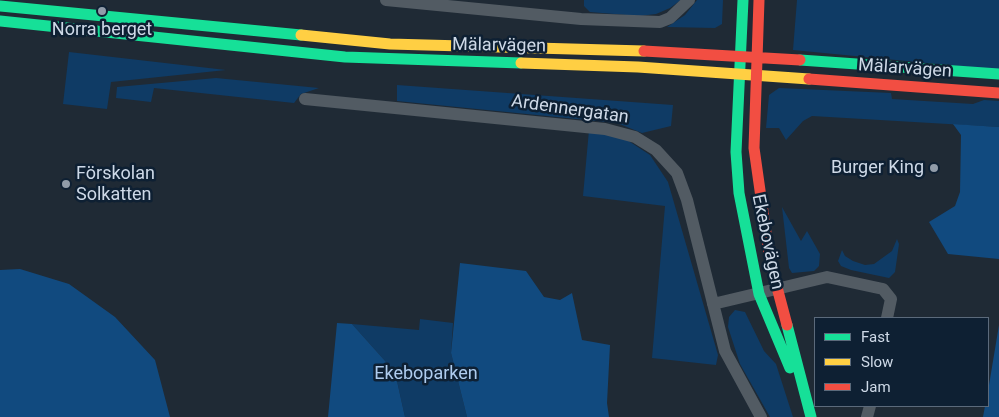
<!DOCTYPE html>
<html>
<head>
<meta charset="utf-8">
<style>
  body { margin:0 }
  #map { position:relative; width:999px; height:417px; overflow:hidden; background:#1f2a35; font-family:Roboto,sans-serif }
  canvas { display:block }
  .legend { position:absolute; left:814px; top:317px; width:175px; height:90px; box-sizing:border-box; background:#0e2033; border:1px solid #5b6a7b; margin:0; padding:6px 9px; list-style:none; font-size:15px; color:#ced9e7 }
  .legend li { display:flex; align-items:center; gap:10px; height:25px }
  .legend b { width:25px; border:1px solid #5b6a7b }
</style>
</head>
<body>
<div id="map">
<canvas width="999" height="417"></canvas>
<ul class="legend">
<li><b style="height:6px;background:#16e098"></b>Fast</li>
<li><b style="height:6px;background:#ffcf43"></b>Slow</li>
<li><b style="height:6px;background:#f24e42"></b>Jam</li>
</ul>
</div>
<script>
const c = document.querySelector('canvas').getContext('2d');
c.lineJoin = 'round';
function paint(path, color) {
  c.fillStyle = color;
  c.fill(path, 'evenodd');
}
function poly(rows) {
  const path = new Path2D();
  for (const r of rows) {
    path.moveTo(r[0], r[1]);
    for (let i = 2; i < r.length; i += 2) path.lineTo(r[i], r[i + 1]);
  }
  return path;
}
function trace(path, color, width, dash) {
  c.strokeStyle = color;
  c.lineWidth = width;
  c.lineCap = dash ? 'butt' : 'round';
  c.setLineDash(dash || []);
  c.stroke(path);
}
function label(font, color, halo, rows, align = 'center') {
  c.font = font + ' Roboto,sans-serif';
  c.lineWidth = 5;
  c.setLineDash([]);
  c.textBaseline = 'middle';
  c.strokeStyle = halo;
  c.fillStyle = color;
  for (const [text, x, y, turn = 0] of rows) {
    c.save();
    c.translate(x, y);
    c.rotate((+turn || 0) * Math.PI / 180);
    c.textAlign = isNaN(turn) ? turn : align;
    if (halo) c.strokeText(text, 0, 0);
    c.fillText(text, 0, 0);
    c.restore();
  }
}
paint(poly([
  [584,0,681,0,670,8,656,14,639,16,590,12,584,6],
  [697,0,723,0,722,24,715,28,667,27,685,15],
  [797,0,999,0,999,70,793,50],
  [69,52,226,70,111,82,107,109,63,104],
  [216,78,319,88,301,94,294,103,154,88,151,102,116,98,117,87],
  [397,85,673,105,671,126,642,133,617,123,397,101],
  [779,88,891,93,892,99,973,104,984,100,999,101,999,127,812,116,803,121,786,140,779,128,766,128,769,95],
  [589,130,624,138,650,155,668,182,718,355,716,365,652,358,665,206,583,196],
  [782,207,801,241,807,231,820,254,819,266,814,271,792,273,789,268],
  [897,239,899,244,895,272,889,278,851,270,841,266,838,261,842,250,845,256,853,261,865,265,874,264,892,251],
  [735,310,745,312,764,351,776,364,793,417,770,417,740,364,728,327,729,317],
  [420,319,453,323,451,353,467,417,405,417,395,372,352,324,419,330]
]), '#0f3b65');
paint(poly([
  [953,124,999,127,999,259,948,254,929,222,955,206,960,192,961,135],
  [460,263,526,271,544,297,560,300,572,293,582,340,610,345,607,403,609,417,467,417,451,353],
  [20,269,69,284,115,317,155,360,170,417,0,417,0,270],
  [337,323,352,324,395,372,405,417,328,417],
  [999,325,999,417,983,417,985,406,988,406,988,391]
]), '#114a7f');
trace(poly([
  [386,0,581,19,660,22,670,18,689,0],
  [305,99,605,129,635,137,656,150,677,173,687,200,725,351,761,417],
  [713,304,827,277,883,289,891,299,887,318],
  [867,417,870,406]
]), '#525b63', 12);
trace(poly([
  [743,0,736,152,739,193,759,294,790,368],
  [0,6,301,35],
  [0,21,345,57,521,63],
  [800,60,999,74],
  [787,325,811,417]
]), '#16e098', 11);
trace(poly([
  [301,35,390,44,644,51],
  [521,63,638,67,809,79]
]), '#ffcf43', 11);
trace(poly([
  [759,0,754,148,770,261,787,325],
  [644,51,800,60],
  [809,79,999,93]
]), '#f24e42', 11);
for (const [x, y, r, color] of [
  [102,11,5,"#919ca9"],
  [934,168,5,"#919ca9"],
  [66,184,5,"#919ca9"]
]) {
  const dot = new Path2D();
  dot.arc(x, y, r, 0, 2 * Math.PI);
  c.fillStyle = color;
  c.fill(dot);
  trace(dot, '#0e2033', 2);
}
label('18px', '#ced9e7', '#0e2033', [
  ["Norra berget",102,30],
  ["Burger King",924,168,"right"],
  ["Förskolan",76,174,"left"],
  ["Solkatten",76,195,"left"]
]);
label('18px', '#ced9e7', '#0e2033', [
  ["Mälarvägen",499,46,1],
  ["Mälarvägen",905,69,4],
  ["Ardennergatan",570,110,8],
  ["Ekebovägen",767,242,78]
]);
label('18px', '#aeccef', '#0e2033', [
  ["Ekeboparken",426,374]
]);
</script>
</body>
</html>
